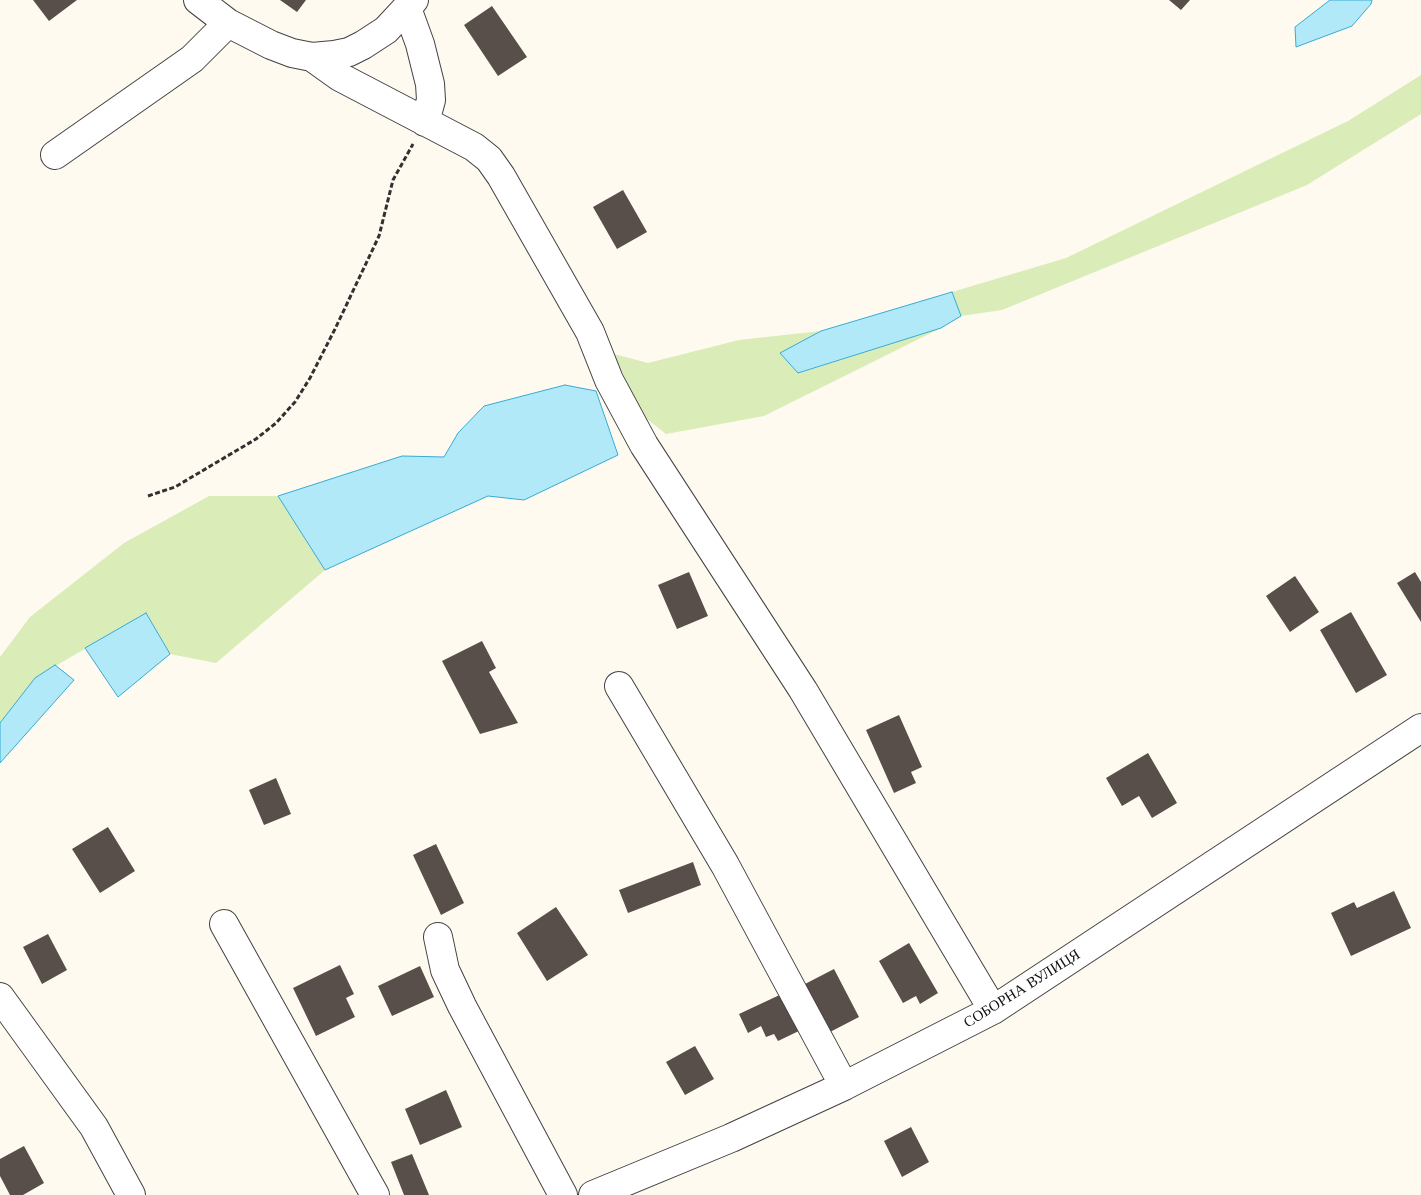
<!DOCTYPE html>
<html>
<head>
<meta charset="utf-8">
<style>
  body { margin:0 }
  canvas { display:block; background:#fffaf0 }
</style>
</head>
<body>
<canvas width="1421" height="1195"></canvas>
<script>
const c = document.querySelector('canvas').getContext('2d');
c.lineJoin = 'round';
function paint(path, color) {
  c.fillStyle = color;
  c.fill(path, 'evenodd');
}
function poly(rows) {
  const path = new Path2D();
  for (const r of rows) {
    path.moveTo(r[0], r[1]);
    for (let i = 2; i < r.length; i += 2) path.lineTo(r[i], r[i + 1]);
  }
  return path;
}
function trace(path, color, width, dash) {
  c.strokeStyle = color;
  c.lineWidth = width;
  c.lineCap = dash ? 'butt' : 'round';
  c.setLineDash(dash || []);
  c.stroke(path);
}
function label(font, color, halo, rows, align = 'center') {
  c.font = font + ' "Libre Baskerville",serif';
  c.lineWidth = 5;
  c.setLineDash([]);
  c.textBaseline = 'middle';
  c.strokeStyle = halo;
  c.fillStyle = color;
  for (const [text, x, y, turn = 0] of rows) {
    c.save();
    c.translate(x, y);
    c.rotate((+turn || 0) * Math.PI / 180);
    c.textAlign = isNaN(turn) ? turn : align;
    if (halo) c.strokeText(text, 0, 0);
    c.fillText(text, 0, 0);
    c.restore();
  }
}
paint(poly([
  [1421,75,1421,114,1307,185,1002,310,961,316,952,292,1066,258,1348,121],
  [941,328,764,416,666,434,642,415,614,354,648,363,739,340,821,331,781,353,799,373],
  [209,496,278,496,325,570,216,663,170,654,146,613,35,678,0,723,0,657,30,617,124,543]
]), '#daecb7');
const water = poly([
  [1330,0,1372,0,1371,4,1352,26,1296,47,1295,27,1330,0],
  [952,292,961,316,941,328,798,373,780,353,821,331,952,292],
  [565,385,596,391,618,455,524,500,488,496,325,570,278,496,402,456,444,457,458,433,484,406,565,385],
  [146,613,170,654,118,697,85,648,146,613],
  [55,665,74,680,0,763,0,723,35,678,55,665]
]);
paint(water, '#b2e9f9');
trace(water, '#35abd4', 1);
paint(poly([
  [33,0,77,0,49,21],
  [280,0,306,0,297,12],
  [1169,0,1190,0,1181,10],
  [492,6,527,57,498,76,464,25],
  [623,190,647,232,617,249,593,207],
  [689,572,708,616,677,629,658,585],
  [1415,572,1421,582,1421,622,1397,583],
  [1295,576,1319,612,1290,632,1266,596],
  [1351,612,1387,675,1356,693,1320,630],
  [482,641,496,668,489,672,518,723,480,734,442,661],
  [899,715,922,767,911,772,916,783,894,793,866,730],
  [1148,753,1177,803,1152,818,1139,796,1122,806,1106,778],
  [276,778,291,814,264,825,249,790],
  [108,827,135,871,100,893,72,849],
  [436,844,464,903,441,915,413,855],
  [693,862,701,885,628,913,619,890],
  [1394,891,1411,928,1351,956,1331,913,1354,902,1357,908],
  [556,907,588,955,547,981,517,933],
  [48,934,67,970,42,984,23,947],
  [909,943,938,993,920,1004,916,996,903,1003,879,961],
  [340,965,354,994,346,998,355,1017,316,1036,293,988],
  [420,966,434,997,392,1016,378,986],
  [834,969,859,1017,830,1032,805,984],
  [786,992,803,1029,778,1041,774,1034,766,1037,761,1026,748,1033,739,1014],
  [695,1046,714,1079,685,1095,666,1062],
  [446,1090,462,1127,420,1145,405,1109],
  [911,1127,929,1162,902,1177,884,1141],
  [24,1146,44,1183,23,1195,10,1195,0,1176,0,1159],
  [412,1154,429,1195,404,1195,391,1162]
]), '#584e4a');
const minor = poly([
  [198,0,228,23,271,45,292,53,312,57,334,55,349,52,363,45,386,30,414,0],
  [407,8,420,44,430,84,431,100,425,122],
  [312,57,340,77,474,147,489,159,501,176,590,332,609,380,644,445,803,690,993,1010],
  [55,155,192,59,228,23],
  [619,686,725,865,844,1086],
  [224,924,375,1195],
  [438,937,445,970,462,1006,563,1195],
  [0,997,94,1127,131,1195],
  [593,1195,731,1138,844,1086,993,1010,1421,728]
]);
trace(minor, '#424242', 30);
trace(poly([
  [148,496,175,487,256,439,276,423,295,402,310,378,335,329,379,236,393,180,413,144]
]), '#313131', 3, [5, 2.5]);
trace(minor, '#fff', 28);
label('15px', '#0f0f0f', '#fff', [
  ["СОБОРНА ВУЛИЦЯ",1022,989,-32]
]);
</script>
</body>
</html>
